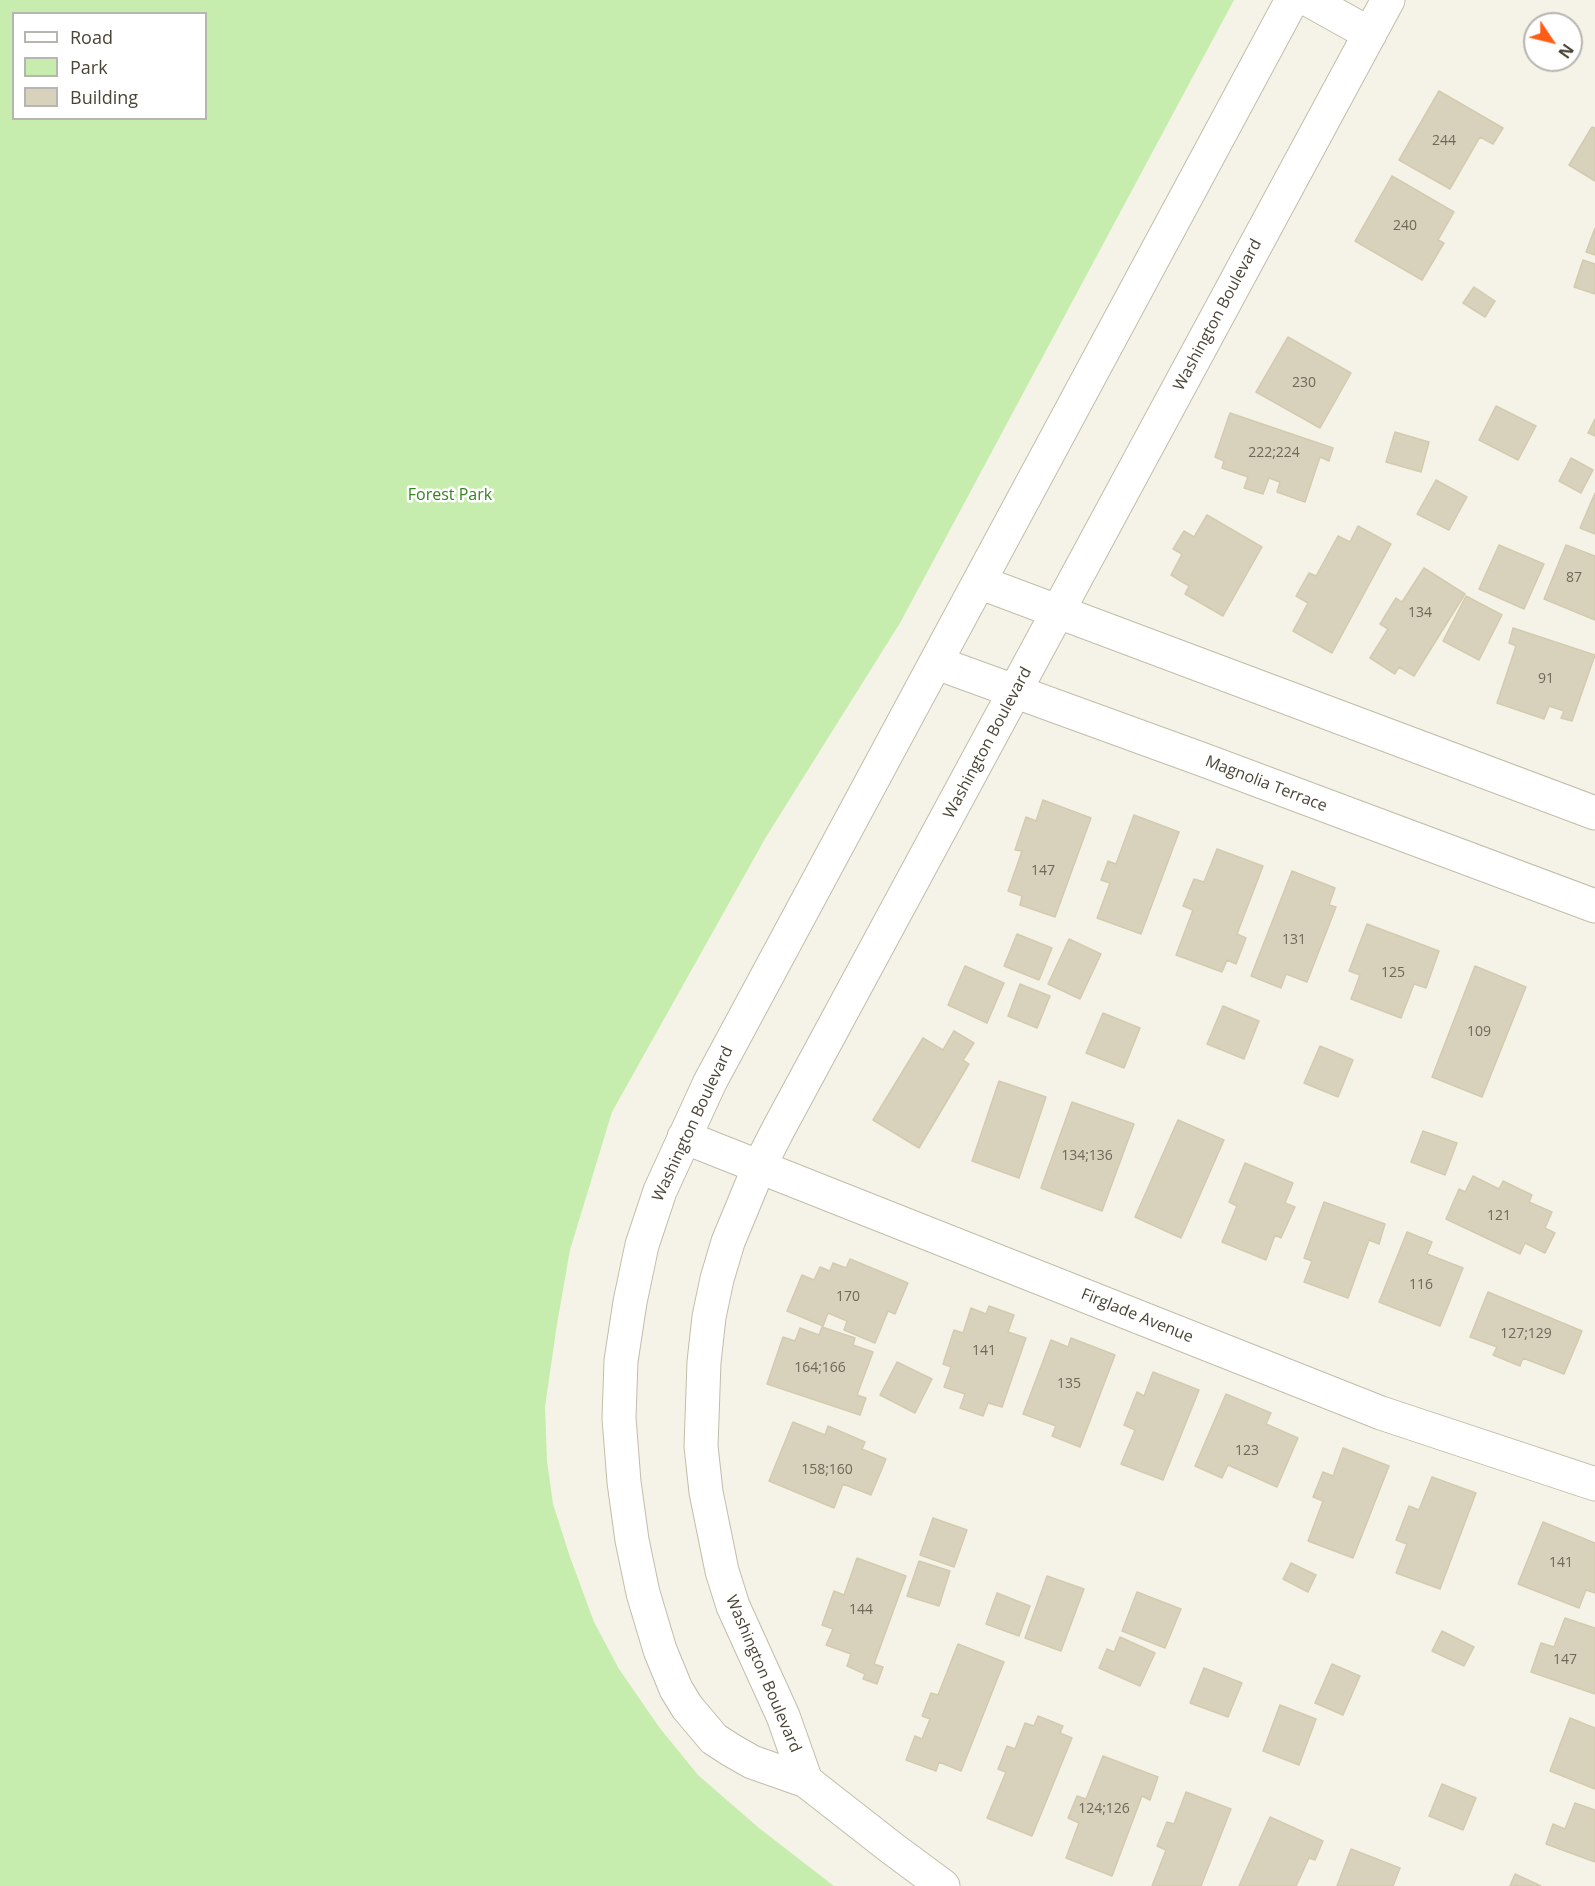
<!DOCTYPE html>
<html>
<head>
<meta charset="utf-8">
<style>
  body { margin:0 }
  #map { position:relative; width:1595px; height:1886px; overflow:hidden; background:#f5f3e8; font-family:"Open Sans",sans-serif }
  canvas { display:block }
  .legend { position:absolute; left:12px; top:12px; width:195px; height:108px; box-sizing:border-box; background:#fff; border:2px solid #b7b5af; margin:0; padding:8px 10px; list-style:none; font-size:18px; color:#4a4536 }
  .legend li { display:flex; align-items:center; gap:12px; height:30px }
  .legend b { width:30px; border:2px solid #b7b5af }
  .north { position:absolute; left:1523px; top:12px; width:60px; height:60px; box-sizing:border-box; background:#fff; border:2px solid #b7b5af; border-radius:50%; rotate:125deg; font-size:16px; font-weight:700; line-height:24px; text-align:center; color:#4a4536 }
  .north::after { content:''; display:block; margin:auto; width:21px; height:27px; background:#ff5c15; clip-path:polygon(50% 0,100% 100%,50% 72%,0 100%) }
</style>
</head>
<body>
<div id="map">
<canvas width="1595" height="1886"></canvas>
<ul class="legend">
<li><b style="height:8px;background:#fff"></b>Road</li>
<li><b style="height:16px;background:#c6edad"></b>Park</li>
<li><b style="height:16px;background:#d8d2bc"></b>Building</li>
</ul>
<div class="north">N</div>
</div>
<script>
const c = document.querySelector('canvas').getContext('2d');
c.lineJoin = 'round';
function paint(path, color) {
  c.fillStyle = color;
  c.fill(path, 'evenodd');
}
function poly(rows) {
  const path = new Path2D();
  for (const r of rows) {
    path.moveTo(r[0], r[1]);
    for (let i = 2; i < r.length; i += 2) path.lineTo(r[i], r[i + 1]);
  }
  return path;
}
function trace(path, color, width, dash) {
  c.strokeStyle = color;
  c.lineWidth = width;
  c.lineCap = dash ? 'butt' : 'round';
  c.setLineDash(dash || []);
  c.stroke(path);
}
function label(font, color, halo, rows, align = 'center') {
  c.font = font + ' "Open Sans",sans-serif';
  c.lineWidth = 5;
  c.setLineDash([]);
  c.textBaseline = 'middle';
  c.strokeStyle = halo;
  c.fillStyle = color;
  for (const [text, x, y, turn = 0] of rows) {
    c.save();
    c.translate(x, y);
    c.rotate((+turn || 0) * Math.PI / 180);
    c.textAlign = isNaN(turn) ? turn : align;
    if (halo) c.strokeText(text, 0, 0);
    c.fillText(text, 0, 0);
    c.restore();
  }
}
paint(poly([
  [0,0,1234,0,900,623,766,837,612,1112,570,1250,557,1324,545,1407,547,1461,553,1504,570,1557,594,1622,619,1669,659,1727,698,1775,759,1828,834,1886,0,1886],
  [14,14,206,14,206,118,14,118]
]), '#c6edad');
const building = poly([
  [1439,91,1503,128,1493,144,1480,137,1450,189,1399,160,1439,91],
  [1592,127,1595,128,1595,181,1569,165,1592,127],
  [1392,176,1454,212,1438,240,1444,243,1422,280,1355,241,1392,176],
  [1595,228,1595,255,1586,252,1595,228],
  [1583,260,1595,264,1595,294,1574,287,1583,260],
  [1474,287,1495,301,1485,317,1463,303,1474,287],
  [1288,337,1351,373,1320,428,1256,392,1288,337],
  [1496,406,1536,426,1518,460,1479,440,1496,406],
  [1230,413,1333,448,1329,461,1320,457,1305,502,1277,492,1280,482,1269,478,1263,494,1244,488,1248,477,1222,468,1224,461,1215,457,1230,413],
  [1595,419,1595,436,1588,433,1595,419],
  [1395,432,1429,442,1421,472,1386,462,1395,432],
  [1571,458,1593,470,1581,493,1559,481,1571,458],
  [1436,480,1467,497,1449,530,1417,514,1436,480],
  [1595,493,1595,534,1580,528,1595,493],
  [1207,515,1262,547,1223,616,1185,594,1189,586,1171,575,1182,554,1173,549,1184,531,1194,537,1207,515],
  [1358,526,1391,544,1332,653,1293,631,1308,603,1296,596,1309,573,1316,576,1338,536,1350,542,1358,526],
  [1499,545,1544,564,1524,609,1479,589,1499,545],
  [1566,545,1595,556,1595,620,1544,599,1566,545],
  [1424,568,1465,594,1414,676,1399,667,1395,674,1370,658,1388,629,1380,624,1396,598,1402,602,1424,568],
  [1466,596,1502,615,1479,660,1443,641,1466,596],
  [1513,628,1595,655,1572,721,1561,718,1564,711,1549,706,1544,719,1497,703,1516,646,1509,643,1513,628],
  [1043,800,1091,818,1055,917,1020,905,1022,896,1008,891,1022,851,1015,850,1026,817,1036,821,1043,800],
  [1134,815,1179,832,1141,934,1097,918,1110,883,1101,880,1108,861,1116,864,1134,815],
  [1217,849,1263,866,1237,934,1246,938,1236,964,1227,960,1222,972,1176,955,1193,910,1183,906,1194,879,1204,882,1217,849],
  [1292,871,1335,888,1329,905,1336,907,1307,982,1286,974,1281,988,1251,976,1292,871],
  [1367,924,1439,951,1426,988,1414,984,1401,1018,1351,999,1360,975,1349,971,1367,924],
  [1017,934,1052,948,1039,980,1004,966,1017,934],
  [1069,939,1101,954,1080,999,1048,984,1069,939],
  [965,966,1004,983,987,1023,948,1005,965,966],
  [1475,966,1526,987,1482,1097,1432,1077,1475,966],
  [1020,984,1050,996,1037,1028,1008,1016,1020,984],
  [1223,1006,1259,1021,1244,1059,1207,1044,1223,1006],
  [1103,1013,1140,1028,1124,1068,1086,1053,1103,1013],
  [954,1031,974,1043,963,1060,969,1064,919,1148,873,1120,923,1038,943,1050,954,1031],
  [1320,1046,1353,1060,1338,1097,1304,1083,1320,1046],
  [999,1081,1046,1097,1019,1178,972,1161,999,1081],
  [1072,1102,1134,1124,1102,1211,1041,1188,1072,1102],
  [1178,1120,1224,1140,1181,1238,1135,1217,1178,1120],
  [1423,1131,1457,1143,1445,1175,1411,1162,1423,1131],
  [1245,1163,1293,1183,1285,1203,1295,1207,1281,1238,1275,1235,1266,1260,1222,1242,1237,1206,1229,1202,1245,1163],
  [1473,1176,1499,1189,1503,1181,1532,1195,1529,1202,1552,1212,1545,1228,1555,1233,1545,1253,1525,1243,1520,1254,1446,1219,1459,1189,1465,1192,1473,1176],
  [1324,1202,1385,1224,1379,1244,1369,1240,1348,1298,1304,1282,1312,1261,1304,1258,1324,1202],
  [1407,1232,1432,1242,1427,1254,1463,1268,1440,1326,1379,1302,1407,1232],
  [850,1259,908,1283,895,1314,888,1311,875,1343,844,1330,847,1321,828,1313,823,1326,787,1311,802,1275,814,1280,820,1267,830,1271,833,1263,846,1268,850,1259],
  [1488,1292,1582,1331,1564,1374,1523,1358,1520,1366,1493,1355,1497,1347,1470,1337,1488,1292],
  [989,1306,1014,1315,1008,1332,1026,1338,1002,1407,988,1403,983,1416,960,1408,965,1394,944,1387,951,1367,943,1364,954,1330,963,1333,971,1308,986,1314,989,1306],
  [822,1327,855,1338,853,1345,873,1352,857,1395,866,1398,860,1415,767,1384,783,1337,795,1341,800,1328,819,1335,822,1327],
  [1071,1338,1115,1355,1080,1447,1052,1436,1056,1426,1023,1414,1051,1340,1068,1347,1071,1338],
  [897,1362,932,1379,915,1413,880,1395,897,1362],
  [1153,1372,1199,1390,1163,1480,1121,1464,1135,1430,1124,1425,1137,1392,1144,1396,1153,1372],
  [1226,1394,1271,1413,1266,1424,1298,1438,1277,1487,1228,1465,1222,1478,1195,1466,1226,1394],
  [793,1422,825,1435,828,1426,865,1442,862,1449,886,1459,871,1495,843,1484,834,1508,769,1481,793,1422],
  [1343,1448,1389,1466,1353,1558,1308,1541,1323,1501,1313,1497,1323,1472,1333,1476,1343,1448],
  [1432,1477,1476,1493,1440,1589,1396,1573,1407,1544,1396,1540,1409,1506,1419,1510,1432,1477],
  [933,1518,967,1530,954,1567,920,1555,933,1518],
  [1543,1522,1595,1543,1595,1593,1586,1590,1579,1608,1518,1584,1543,1522],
  [857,1558,906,1576,874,1664,883,1667,877,1684,863,1679,865,1674,847,1666,851,1654,826,1645,833,1629,822,1625,834,1591,844,1595,857,1558],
  [919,1561,950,1571,939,1606,907,1596,919,1561],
  [1291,1563,1316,1575,1308,1592,1283,1579,1291,1563],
  [1047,1576,1084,1589,1061,1651,1025,1638,1047,1576],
  [1137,1592,1181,1609,1165,1648,1122,1631,1137,1592],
  [997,1593,1030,1606,1019,1636,986,1624,997,1593],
  [1565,1618,1595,1628,1595,1694,1531,1672,1541,1643,1554,1647,1565,1618],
  [1442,1631,1474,1647,1464,1666,1432,1651,1442,1631],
  [1120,1637,1155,1653,1140,1686,1099,1668,1107,1649,1114,1652,1120,1637],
  [958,1644,1004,1662,961,1771,939,1762,936,1771,906,1760,915,1736,922,1739,930,1719,922,1716,931,1693,938,1695,958,1644],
  [1332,1664,1360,1676,1343,1715,1315,1703,1332,1664],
  [1204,1668,1242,1683,1228,1717,1190,1703,1204,1668],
  [1280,1705,1316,1719,1299,1765,1263,1751,1280,1705],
  [1038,1716,1063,1726,1060,1733,1072,1738,1032,1836,987,1818,1006,1772,998,1769,1007,1746,1015,1749,1025,1723,1034,1726,1038,1716],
  [1570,1718,1595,1728,1595,1789,1550,1771,1570,1718],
  [1103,1756,1158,1777,1150,1800,1142,1796,1112,1876,1066,1858,1079,1823,1068,1818,1077,1796,1086,1799,1103,1756],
  [1442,1784,1476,1798,1463,1830,1429,1816,1442,1784],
  [1186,1792,1231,1809,1201,1886,1152,1886,1166,1850,1157,1846,1167,1822,1174,1824,1186,1792],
  [1575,1803,1595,1810,1595,1862,1546,1844,1553,1824,1565,1829,1575,1803],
  [1270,1817,1323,1841,1315,1860,1309,1858,1296,1886,1239,1886,1270,1817],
  [1351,1849,1400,1868,1393,1886,1337,1886,1351,1849],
  [1515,1874,1541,1886,1510,1886,1515,1874]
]);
paint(building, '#d8d2bc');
trace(building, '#d4cbae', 1.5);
const minor = poly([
  [1309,0,1370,34],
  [979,582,1595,813],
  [937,663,1201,759,1595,906],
  [684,1137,1381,1413,1595,1484],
  [806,1781,783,1716,733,1606,722,1571,706,1492,701,1446,704,1362,709,1317,717,1279,728,1242,759,1167,779,1128,1388,0],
  [943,1886,893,1849,806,1781,752,1762,731,1750,714,1739,687,1707,676,1689,660,1650,643,1593,632,1540,624,1482,619,1418,621,1361,630,1302,642,1245,660,1191,710,1082,1292,0]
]);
trace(minor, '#c2bda9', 35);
trace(minor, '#fff', 33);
label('14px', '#6e6858', null, [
  ["244",1444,141],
  ["240",1405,226],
  ["230",1304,383],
  ["222;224",1274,453],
  ["87",1574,578],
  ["134",1420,613],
  ["91",1546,679],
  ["147",1043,871],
  ["131",1294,940],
  ["125",1393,973],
  ["109",1479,1032],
  ["134;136",1087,1156],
  ["121",1499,1216],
  ["116",1421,1285],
  ["170",848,1297],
  ["127;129",1526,1334],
  ["141",984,1351],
  ["164;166",820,1368],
  ["135",1069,1384],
  ["123",1247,1451],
  ["158;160",827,1470],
  ["141",1561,1563],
  ["144",861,1610],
  ["147",1565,1660],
  ["124;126",1104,1809]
]);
label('16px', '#4a4536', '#fff', [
  ["Washington Boulevard",1218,315,-62],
  ["Washington Boulevard",988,743,-62],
  ["Magnolia Terrace",1266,784,21],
  ["Washington Boulevard",693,1124,-65],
  ["Firglade Avenue",1137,1316,22],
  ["Washington Boulevard",763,1674,67]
]);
label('16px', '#388222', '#fff', [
  ["Forest Park",450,495]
]);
</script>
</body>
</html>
